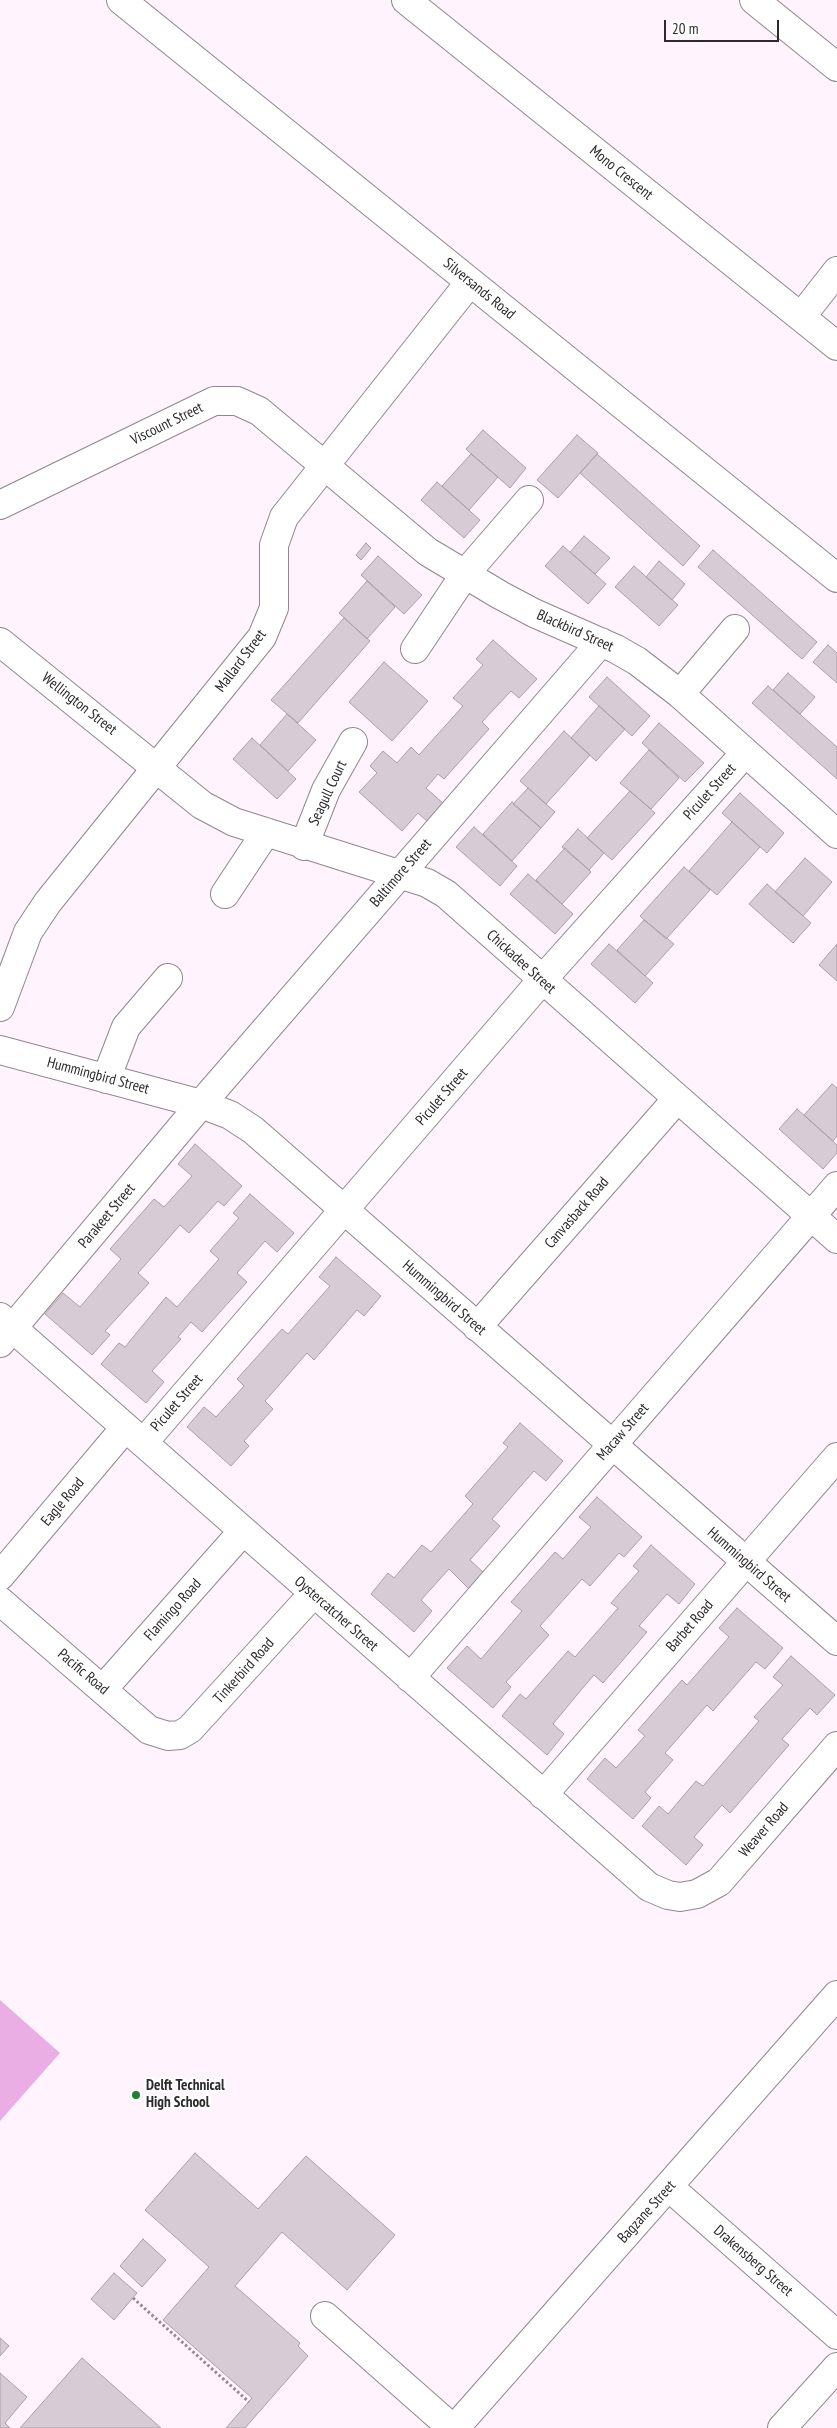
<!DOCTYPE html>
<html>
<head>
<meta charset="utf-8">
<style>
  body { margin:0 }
  #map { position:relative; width:837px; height:2428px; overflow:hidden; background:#fff4fd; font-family:"PT Sans Narrow",sans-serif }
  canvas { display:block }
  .scale { position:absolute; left:664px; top:20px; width:115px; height:22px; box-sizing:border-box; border:2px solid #2d292c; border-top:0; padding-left:6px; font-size:15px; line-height:18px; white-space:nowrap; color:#2d292c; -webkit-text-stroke:4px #fff; paint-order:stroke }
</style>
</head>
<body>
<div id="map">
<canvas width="837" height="2428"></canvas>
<div class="scale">20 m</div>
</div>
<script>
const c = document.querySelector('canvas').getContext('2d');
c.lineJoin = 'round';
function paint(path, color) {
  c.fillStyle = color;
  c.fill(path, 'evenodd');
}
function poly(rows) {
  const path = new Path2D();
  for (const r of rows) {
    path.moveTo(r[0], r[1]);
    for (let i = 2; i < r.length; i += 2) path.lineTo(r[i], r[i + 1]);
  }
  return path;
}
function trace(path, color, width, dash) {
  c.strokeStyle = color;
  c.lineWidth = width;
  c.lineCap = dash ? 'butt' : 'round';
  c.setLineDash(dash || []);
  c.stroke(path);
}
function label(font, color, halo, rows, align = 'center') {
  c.font = font + ' "PT Sans Narrow",sans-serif';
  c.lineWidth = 4.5;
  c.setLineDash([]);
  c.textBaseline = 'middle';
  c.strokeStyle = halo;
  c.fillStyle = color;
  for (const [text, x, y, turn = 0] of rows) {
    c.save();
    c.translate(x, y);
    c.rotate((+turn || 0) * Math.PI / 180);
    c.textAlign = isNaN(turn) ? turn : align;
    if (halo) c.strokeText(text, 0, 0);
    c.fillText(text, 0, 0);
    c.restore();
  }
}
paint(poly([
  [0,2000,60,2053,0,2121]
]), '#eaaee4');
const building = poly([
  [483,430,526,468,510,488,466,449,483,430],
  [577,435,598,453,558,498,537,480,577,435],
  [471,454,498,477,469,510,442,486,471,454],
  [597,454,700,546,683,566,580,473,597,454],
  [437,482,480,520,464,538,421,500,437,482],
  [584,536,610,558,595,574,570,552,584,536],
  [366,543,371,548,361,560,356,555,366,543],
  [563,546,606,584,588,604,545,566,563,546],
  [713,550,817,642,802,659,698,567,713,550],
  [378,556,422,595,404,614,361,575,378,556],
  [659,561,685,584,672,600,646,577,659,561],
  [634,566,678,605,659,626,615,587,634,566],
  [367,581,395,607,367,639,339,613,367,581],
  [344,618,370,641,298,723,271,700,344,618],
  [493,640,537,679,519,698,511,691,482,722,489,729,444,779,438,774,426,788,445,805,429,823,418,813,402,831,359,792,377,773,370,766,383,751,397,763,411,747,419,755,463,706,453,698,483,665,476,659,493,640],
  [828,645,837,653,837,683,813,662,828,645],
  [384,662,428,701,392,741,349,702,384,662],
  [788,673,815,697,800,714,773,690,788,673],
  [607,677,650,716,632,736,589,697,607,677],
  [768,686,837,747,837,779,752,703,768,686],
  [599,706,625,729,596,761,571,738,599,706],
  [287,714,316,740,288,771,260,745,287,714],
  [659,723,704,763,685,782,642,743,659,723],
  [564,731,590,755,546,804,520,781,564,731],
  [252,738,296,779,277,799,233,759,252,738],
  [649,750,679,778,651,809,620,783,649,750],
  [528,788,555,812,541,828,513,804,528,788],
  [630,791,655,813,612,860,587,838,630,791],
  [740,793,784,833,767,853,722,813,740,793],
  [512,802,541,828,512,861,483,834,512,802],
  [732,822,760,847,717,895,689,871,732,822],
  [474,827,517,866,500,886,456,847,474,827],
  [578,829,604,853,589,870,562,847,578,829],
  [565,848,591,872,562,904,536,880,565,848],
  [805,858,832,882,803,916,775,892,805,858],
  [684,867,710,890,666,939,640,916,684,867],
  [528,874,573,914,555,934,510,894,528,874],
  [767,884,811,923,793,943,749,904,767,884],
  [644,920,674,944,645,976,617,950,644,920],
  [609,944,653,983,635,1003,591,964,609,944],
  [837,944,837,981,819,965,837,944],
  [832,1084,837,1088,837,1136,833,1141,804,1115,832,1084],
  [797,1109,837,1145,837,1153,823,1169,779,1129,797,1109],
  [195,1144,242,1186,224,1206,218,1201,189,1233,180,1225,138,1273,149,1283,105,1331,110,1335,92,1355,45,1314,63,1293,80,1307,121,1259,110,1249,154,1199,164,1207,192,1176,178,1164,195,1144],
  [250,1194,294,1233,277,1252,265,1241,237,1273,247,1282,202,1332,191,1322,178,1337,181,1339,152,1371,164,1382,146,1403,101,1364,119,1343,125,1347,166,1297,177,1307,219,1259,210,1251,239,1218,233,1213,250,1194],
  [336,1257,381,1296,364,1316,357,1310,314,1360,307,1353,265,1401,273,1409,244,1441,249,1446,231,1466,187,1427,204,1407,216,1417,244,1386,237,1379,282,1329,288,1334,330,1286,319,1277,336,1257],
  [520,1423,563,1461,546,1481,534,1471,492,1519,500,1526,470,1560,484,1573,469,1589,449,1569,421,1600,432,1611,414,1632,371,1594,388,1573,394,1578,422,1545,431,1552,473,1504,465,1496,508,1447,503,1443,520,1423],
  [597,1497,642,1537,624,1557,619,1553,590,1586,582,1579,540,1626,549,1635,506,1682,511,1687,493,1708,447,1668,467,1646,481,1659,522,1611,511,1602,555,1552,563,1559,591,1527,579,1517,597,1497],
  [651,1545,695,1584,679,1604,667,1594,639,1626,647,1632,603,1683,594,1675,581,1690,553,1724,564,1734,547,1755,502,1716,520,1694,526,1699,568,1651,575,1657,618,1608,611,1603,639,1571,633,1566,651,1545],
  [737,1608,783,1648,765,1669,756,1662,713,1711,707,1705,665,1753,673,1760,645,1792,651,1798,633,1819,587,1779,605,1758,616,1768,645,1736,638,1730,682,1680,687,1685,729,1637,719,1628,737,1608],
  [791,1656,835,1695,817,1715,810,1708,782,1739,789,1745,730,1813,722,1805,694,1837,703,1845,686,1865,642,1826,659,1806,668,1814,696,1781,703,1786,759,1721,754,1717,783,1685,773,1677,791,1656],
  [195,2153,258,2209,306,2156,395,2235,347,2290,282,2232,235,2286,300,2343,298,2346,308,2356,245,2428,226,2428,252,2398,163,2320,209,2267,145,2210,195,2153],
  [143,2239,166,2260,142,2287,120,2266,143,2239],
  [114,2273,137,2293,114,2320,91,2299,114,2273],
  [0,2338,9,2346,0,2356,0,2338],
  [82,2358,161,2428,20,2428,82,2358],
  [0,2373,27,2397,5,2423,10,2428,0,2428,0,2373]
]);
paint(building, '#d7ccd5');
trace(building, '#a99fa8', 1);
const minor = poly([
  [121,0,837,578],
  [406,0,837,346],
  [754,0,837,67],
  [801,317,837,271],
  [0,505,214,401,237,401,259,411,428,552,500,595,534,613,616,649,637,661,680,694,837,834],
  [0,642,202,805,234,822,427,883,446,894,837,1239],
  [415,649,465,574,529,500],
  [680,694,735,629],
  [304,846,326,790,353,742],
  [225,894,266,832],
  [0,1007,28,932,48,902,262,637,274,608,274,545,284,517,470,282],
  [0,1050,201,1104,230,1115,253,1130,837,1641],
  [106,1079,126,1027,168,978],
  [0,1317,649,1887,668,1895,680,1897,697,1894,719,1882,837,1746],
  [477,1327,677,1099],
  [0,1343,201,1104,601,642],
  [143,1443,542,980,745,753],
  [0,1576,125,1428],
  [0,1601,149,1730,168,1736,180,1735,190,1729,313,1594],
  [410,1678,837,1186],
  [103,1689,243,1531],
  [543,1795,837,1457],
  [669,2187,837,2335],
  [325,2316,452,2428],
  [455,2428,837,1995],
  [782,2428,837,2367]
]);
trace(minor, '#90868f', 30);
trace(poly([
  [133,2298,249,2402]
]), '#928b91', 3, [2.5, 2.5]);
trace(minor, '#fff', 28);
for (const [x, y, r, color] of [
  [136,2095,5,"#1d8236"]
]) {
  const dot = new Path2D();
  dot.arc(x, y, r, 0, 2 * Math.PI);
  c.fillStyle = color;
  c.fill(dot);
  trace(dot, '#fff', 2);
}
label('15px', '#2d292c', '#fff', [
  ["Mono Crescent",621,173,39],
  ["Silversands Road",479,289,39],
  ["Viscount Street",167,424,-26],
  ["Blackbird Street",575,631,24],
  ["Mallard Street",241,661,-53],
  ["Wellington Street",79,704,38],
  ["Piculet Street",710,792,-48],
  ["Seagull Court",328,793,-65],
  ["Baltimore Street",401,873,-49],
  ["Chickadee Street",521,962,42],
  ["Hummingbird Street",98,1076,15],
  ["Piculet Street",442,1097,-49],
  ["Canvasback Road",577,1213,-49],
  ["Parakeet Street",107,1216,-50],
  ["Hummingbird Street",444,1298,41],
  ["Piculet Street",177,1403,-49],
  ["Macaw Street",623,1432,-49],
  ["Eagle Road",63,1502,-50],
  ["Hummingbird Street",749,1565,41],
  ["Flamingo Road",173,1610,-48],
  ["Oystercatcher Street",336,1614,41],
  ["Barbet Road",690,1626,-49],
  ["Tinkerbird Road",244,1671,-48],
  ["Pacific Road",83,1672,40],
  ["Weaver Road",764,1830,-49],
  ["Bagzane Street",647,2212,-48],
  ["Drakensberg Street",753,2261,41]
]);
label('bold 15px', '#2d292c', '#fff', [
  ["Delft Technical",146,2086],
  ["High School",146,2103]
], 'left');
</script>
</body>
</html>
